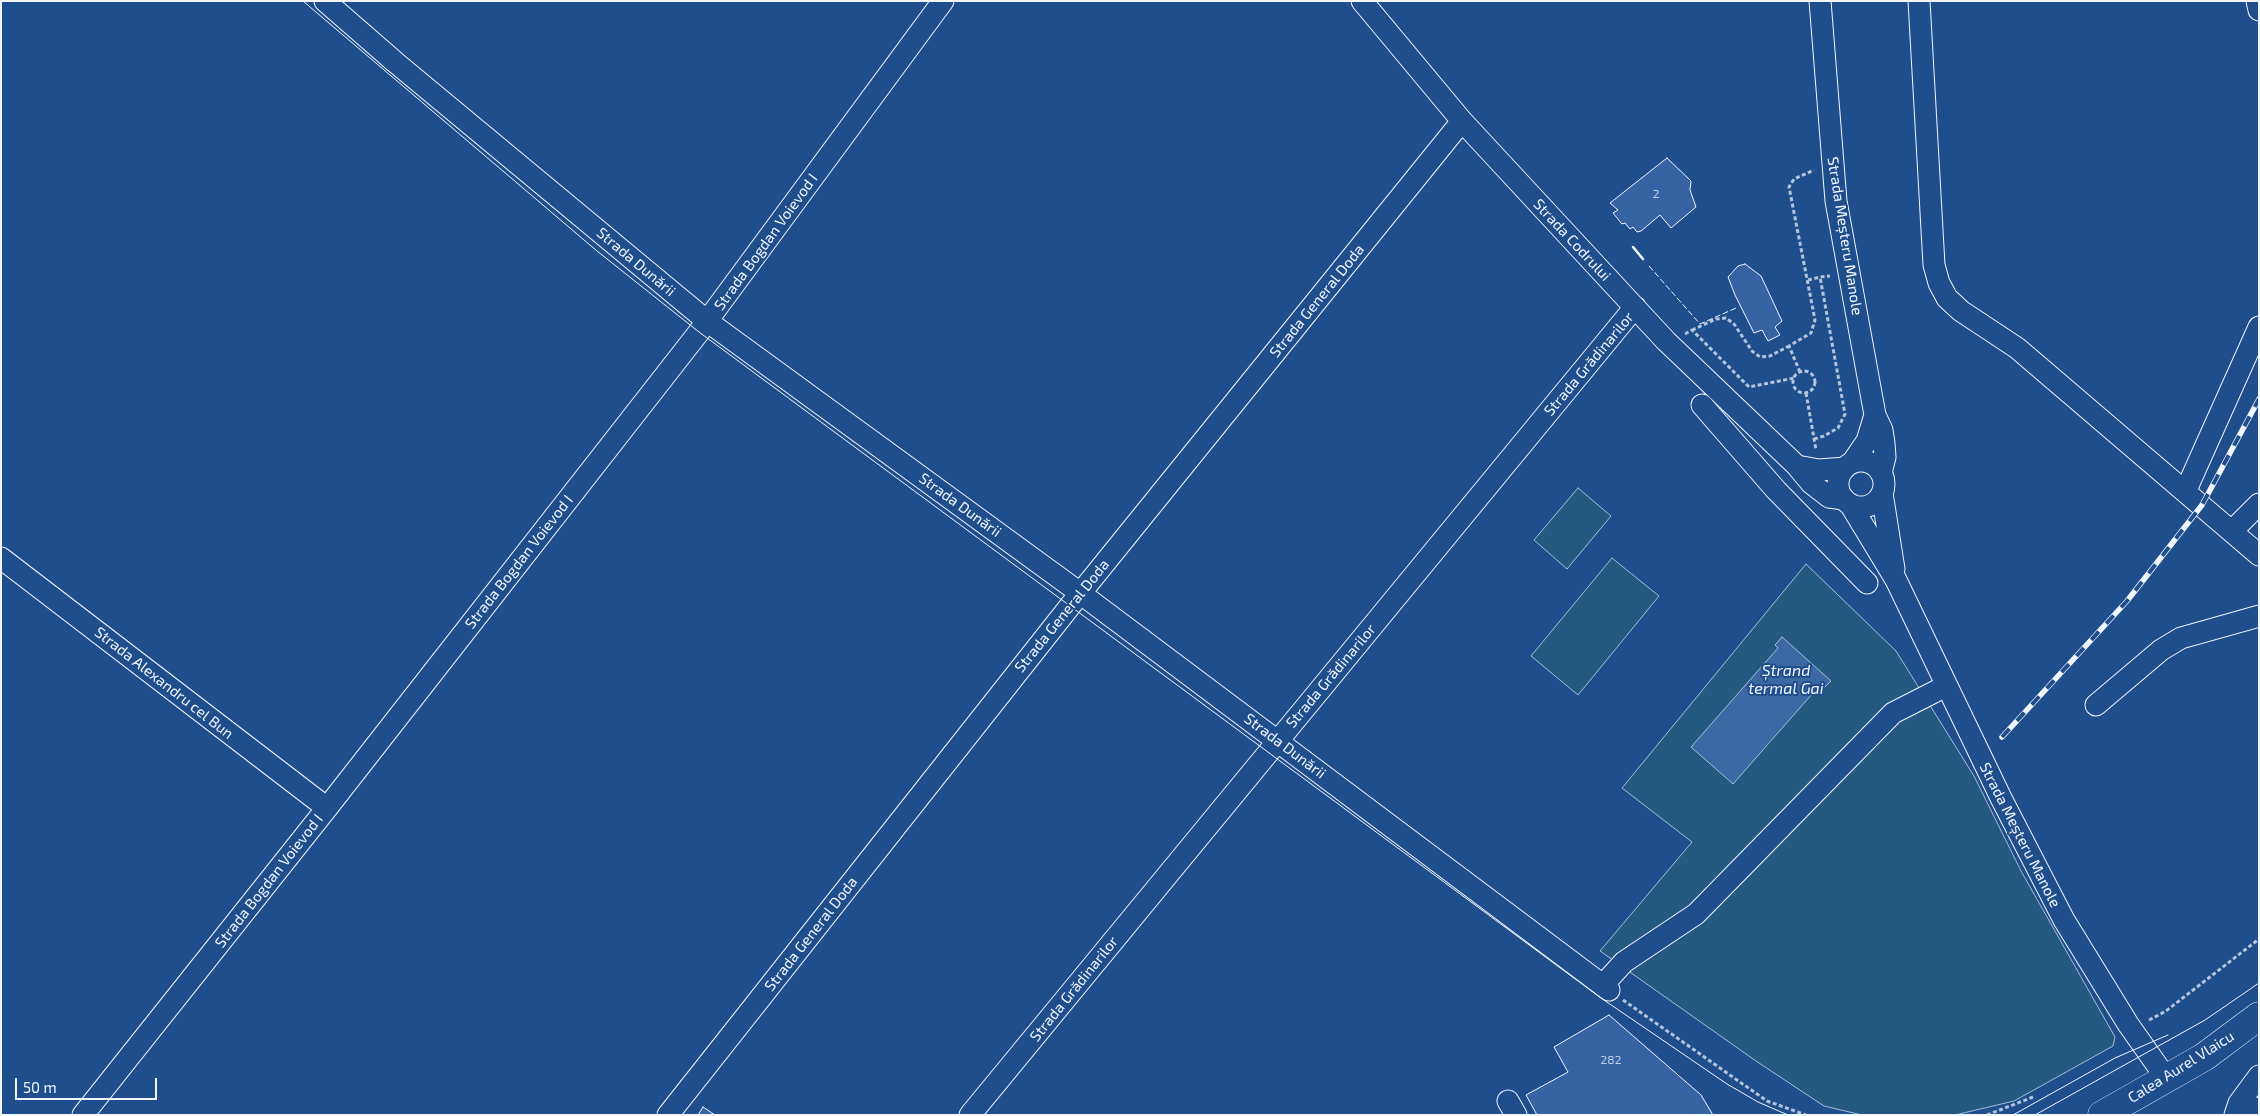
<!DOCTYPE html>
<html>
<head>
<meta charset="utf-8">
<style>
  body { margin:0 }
  #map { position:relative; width:2260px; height:1116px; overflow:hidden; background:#1f4e8c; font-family:"Exo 2",sans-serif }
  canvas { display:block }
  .frame { position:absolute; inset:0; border:2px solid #f2f6ff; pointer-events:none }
  .scale { position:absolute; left:15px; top:1078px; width:142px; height:22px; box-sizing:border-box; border:2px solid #f2f6ff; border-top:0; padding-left:6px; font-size:15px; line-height:18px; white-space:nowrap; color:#f2f6ff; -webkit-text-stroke:4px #1f4e8c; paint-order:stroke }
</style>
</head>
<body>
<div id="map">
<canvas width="2260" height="1116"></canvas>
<div class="frame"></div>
<div class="scale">50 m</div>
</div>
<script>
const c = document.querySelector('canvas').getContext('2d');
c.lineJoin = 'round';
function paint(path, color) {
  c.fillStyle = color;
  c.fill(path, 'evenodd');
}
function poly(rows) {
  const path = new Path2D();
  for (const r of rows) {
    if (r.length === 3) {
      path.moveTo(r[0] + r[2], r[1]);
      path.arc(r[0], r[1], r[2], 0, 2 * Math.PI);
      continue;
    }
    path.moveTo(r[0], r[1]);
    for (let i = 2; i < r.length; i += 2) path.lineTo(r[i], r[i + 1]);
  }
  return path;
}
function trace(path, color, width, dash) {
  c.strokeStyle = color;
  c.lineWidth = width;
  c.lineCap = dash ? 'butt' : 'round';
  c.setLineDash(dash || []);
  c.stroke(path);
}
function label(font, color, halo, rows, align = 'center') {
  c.font = font + ' "Exo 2",sans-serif';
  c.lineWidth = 4;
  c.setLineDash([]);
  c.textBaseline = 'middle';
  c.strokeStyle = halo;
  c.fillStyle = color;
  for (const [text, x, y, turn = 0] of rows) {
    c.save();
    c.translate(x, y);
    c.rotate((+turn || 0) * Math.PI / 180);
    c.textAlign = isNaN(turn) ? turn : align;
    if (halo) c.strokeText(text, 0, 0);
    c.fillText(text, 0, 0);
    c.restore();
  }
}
const green = poly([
  [1578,488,1611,516,1567,569,1534,540,1578,488],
  [1612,558,1659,596,1578,695,1531,656,1612,558],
  [1806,564,1896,651,1974,776,2021,871,2115,1037,2113,1046,2014,1101,1955,1115,1862,1115,1824,1106,1756,1061,1600,951,1692,842,1622,788,1806,564]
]);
paint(green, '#245a82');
trace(green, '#a8bbd7', 1);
const water = poly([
  [1782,637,1831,681,1824,688,1820,685,1733,784,1691,747,1778,648,1775,645,1782,637]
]);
paint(water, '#3b69a3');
trace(water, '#a8bbd7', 1);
const building = poly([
  [1667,158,1691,181,1690,190,1696,207,1671,228,1660,215,1641,231,1637,232,1633,227,1630,229,1625,223,1622,224,1613,213,1618,210,1610,203,1667,158],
  [1745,264,1761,276,1782,321,1775,327,1780,335,1768,341,1762,330,1754,333,1735,295,1728,277,1738,266,1745,264],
  [1609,1015,1701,1095,1713,1115,1537,1115,1526,1095,1568,1072,1554,1047,1609,1015],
  [703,1107,715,1115,698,1115,703,1107]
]);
paint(building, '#3563a3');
trace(building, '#f2f6ff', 1);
const minor = poly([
  [325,1,395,62,707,321,1080,593,1609,990],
  [1362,1,1462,121,1666,341,1797,466,1811,483,1829,497,1844,499],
  [1820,1,1836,201,1875,415,1867,441,1852,463],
  [1919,1,1934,265,1939,283,1947,298,1961,311,2017,348,2259,555],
  [2257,1,2259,10],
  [1702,405,1776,490,1867,583],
  [1875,415,1882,430,1884,443,1885,457,1881,473],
  [1861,484,23],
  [1797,466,1819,470,1845,468],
  [2186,490,2259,327],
  [1882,493,1894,569],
  [1850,504,1896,580,2001,798,2064,920,2128,1024,2166,1078],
  [2232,531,2259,504],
  [1,558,327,808],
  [2096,705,2161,650,2181,638,2259,616],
  [1603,985,1624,962,1696,914,1893,713,1946,686],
  [1508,1101,1516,1115],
  [83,1115,327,808,699,332,943,1],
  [668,1115,1070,606,1462,121],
  [970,1115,1635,307],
  [2235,1115,2239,1103,2259,1076],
  [2250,1115,2259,1108]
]);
const major = poly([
  [2102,1115,2204,1057,2259,1016]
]);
trace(minor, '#f2f6ff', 23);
trace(major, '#f2f6ff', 29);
trace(poly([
  [1808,280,1820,277],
  [1692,330,1716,319,1726,318,1734,324,1752,351,1760,357,1770,356,1789,346],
  [1685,334,1692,330,1749,387,1794,378],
  [1804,382,11],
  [1800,372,1789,346,1811,333,1815,320,1789,187,1794,179,1814,170],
  [1806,393,1816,450],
  [1814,439,1824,436,1838,428,1845,414,1820,277,1830,276],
  [1623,1000,1767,1101,1806,1115],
  [2149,1020,2166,1011,2259,939],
  [1987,1115,2033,1097]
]), '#b3c4dc', 3, [4, 2.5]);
trace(minor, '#1f4e8c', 21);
trace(major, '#1f4e8c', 28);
trace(poly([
  [303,1,597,251,699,332,1601,998,1727,1084,1758,1102,1788,1115],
  [2013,1115,2115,1058,2168,1035],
  [2035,1115,2205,1020,2259,983]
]), '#f2f6ff', 1);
const rail = poly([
  [2002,737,2127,601,2202,505,2259,399]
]);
trace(rail, '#f2f6ff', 5.5);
trace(rail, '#1f4e8c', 4, [11]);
trace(poly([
  [1649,266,1700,324,1736,308]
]), '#f2f6ff', 1, [6, 2.5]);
trace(poly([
  [1633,247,1643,259]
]), '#f2f6ff', 2.5);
label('12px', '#c3d1e8', null, [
  ["2",1656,194],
  ["282",1611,1060]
]);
label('15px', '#f2f6ff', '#1f4e8c', [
  ["Strada Meșteru Manole",1845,236,81],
  ["Strada Codrului",1572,240,47],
  ["Strada Bogdan Voievod I",766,242,-54],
  ["Strada Dunării",636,262,40],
  ["Strada General Doda",1317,301,-51],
  ["Strada Grădinarilor",1589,364,-50],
  ["Strada Dunării",960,505,36],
  ["Strada Bogdan Voievod I",519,562,-52],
  ["Strada General Doda",1062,616,-51],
  ["Strada Grădinarilor",1331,676,-50],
  ["Strada Alexandru cel Bun",164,683,38],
  ["Strada Dunării",1285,746,37],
  ["Strada Meșteru Manole",2020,835,63],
  ["Strada Bogdan Voievod I",269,881,-52],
  ["Strada General Doda",811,934,-52],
  ["Strada Grădinarilor",1074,989,-51],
  ["Calea Aurel Vlaicu",2181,1067,-32]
]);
label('italic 16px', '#f2f6ff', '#1f4e8c', [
  ["Ștrand",1786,671],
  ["termal Gai",1786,689]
]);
</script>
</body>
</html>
